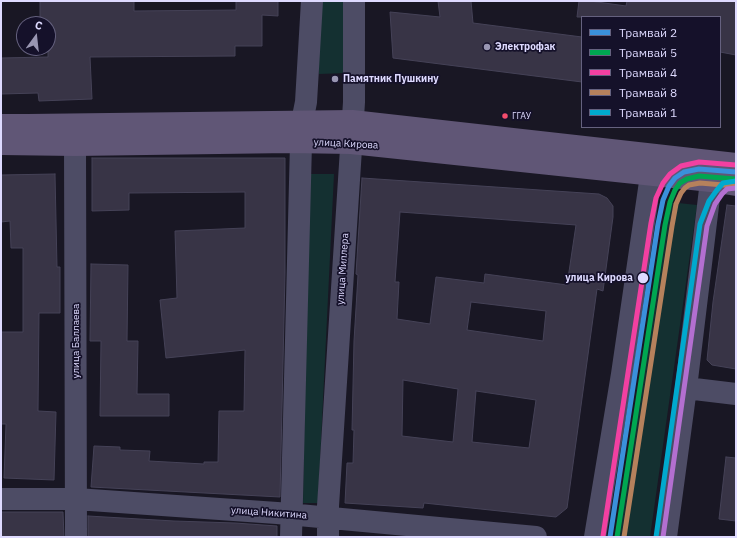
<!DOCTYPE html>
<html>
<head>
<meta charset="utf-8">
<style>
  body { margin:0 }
  #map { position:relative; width:737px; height:538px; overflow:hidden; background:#191724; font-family:"IBM Plex Sans",sans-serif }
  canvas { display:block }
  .frame { position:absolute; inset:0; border:2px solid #dedaff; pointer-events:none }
  .legend { position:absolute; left:581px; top:16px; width:140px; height:112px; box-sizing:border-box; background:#15112a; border:1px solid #65617f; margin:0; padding:5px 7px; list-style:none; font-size:12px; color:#dedaff }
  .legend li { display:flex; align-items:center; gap:8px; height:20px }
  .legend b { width:20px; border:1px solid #65617f }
  .north { position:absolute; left:16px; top:16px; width:40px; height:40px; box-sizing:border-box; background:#15112a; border:1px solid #65617f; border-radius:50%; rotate:15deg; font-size:11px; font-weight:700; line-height:16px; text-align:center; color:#dedaff }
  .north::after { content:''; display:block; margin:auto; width:14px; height:18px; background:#9996b2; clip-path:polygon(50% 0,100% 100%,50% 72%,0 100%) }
</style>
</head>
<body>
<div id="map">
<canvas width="737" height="538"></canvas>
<div class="frame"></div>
<ul class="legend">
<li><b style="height:5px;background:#3a90db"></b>Трамвай 2</li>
<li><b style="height:5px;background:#00a651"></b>Трамвай 5</li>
<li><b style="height:5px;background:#f240a1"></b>Трамвай 4</li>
<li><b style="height:5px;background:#b6815c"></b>Трамвай 8</li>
<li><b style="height:5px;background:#00a9ce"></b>Трамвай 1</li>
</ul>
<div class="north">С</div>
</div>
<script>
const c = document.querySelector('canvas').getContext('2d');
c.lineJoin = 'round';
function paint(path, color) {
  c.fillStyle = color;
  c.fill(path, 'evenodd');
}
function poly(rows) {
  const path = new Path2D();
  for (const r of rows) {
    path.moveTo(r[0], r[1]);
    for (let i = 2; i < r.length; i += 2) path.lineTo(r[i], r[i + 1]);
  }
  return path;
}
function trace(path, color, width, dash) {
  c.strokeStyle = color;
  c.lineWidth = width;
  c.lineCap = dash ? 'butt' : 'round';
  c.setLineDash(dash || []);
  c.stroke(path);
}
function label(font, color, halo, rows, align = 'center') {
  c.font = font + ' "IBM Plex Sans",sans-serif';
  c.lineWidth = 3.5;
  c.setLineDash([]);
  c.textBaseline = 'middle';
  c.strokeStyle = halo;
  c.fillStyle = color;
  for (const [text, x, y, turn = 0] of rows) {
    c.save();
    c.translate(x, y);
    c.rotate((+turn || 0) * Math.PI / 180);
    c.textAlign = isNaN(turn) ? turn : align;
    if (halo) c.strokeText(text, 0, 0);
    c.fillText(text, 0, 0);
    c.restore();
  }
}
paint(poly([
  [318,1,347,1,347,73,319,74],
  [308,174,334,174,318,503,303,503],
  [669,202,697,205,650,537,616,537]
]), '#143031');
const building = poly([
  [40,1,134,1,134,11,236,10,236,1,278,1,278,16,262,15,262,46,235,46,235,56,90,57,92,99,39,101,38,93,1,94,1,58,48,57,48,24,40,24,40,1],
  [438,1,471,1,473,23,582,37,582,82,393,58,390,12,440,17,438,1],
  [579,1,590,1,626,6,627,1,736,1,736,55,720,52,720,17,577,17,579,1],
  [92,158,285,158,285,273,280,497,91,487,94,446,120,447,120,450,150,451,149,461,204,464,204,462,218,462,219,411,244,411,245,350,166,358,160,300,177,298,175,231,245,228,245,192,129,193,129,210,92,211,92,158],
  [55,174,57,267,60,267,60,313,39,313,38,411,56,412,54,480,4,478,6,424,1,424,1,332,23,332,23,248,11,248,10,221,1,222,1,175,55,174],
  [362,178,599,194,607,198,613,206,613,217,603,291,597,289,567,508,556,517,424,503,423,508,345,503,347,463,353,463,354,430,352,430,354,341,358,275,356,274,362,178],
  [400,212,576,225,567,285,485,274,484,283,436,277,430,324,397,319,399,282,395,282,400,212],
  [471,302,546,311,543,341,467,330,471,302],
  [403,380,458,389,453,442,402,436,403,380],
  [476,391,536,400,529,448,472,442,476,391],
  [727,205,736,206,736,369,712,365,707,360,713,302,727,205],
  [91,264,128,265,127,341,138,341,137,394,169,394,169,416,100,416,101,341,90,341,91,264],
  [726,457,736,458,736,521,719,519,726,457],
  [1,512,63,512,64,537,1,537,1,512],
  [88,516,174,521,235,523,277,526,277,537,88,537,88,516]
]);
paint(building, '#383446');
trace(building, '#454257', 1);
trace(poly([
  [75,145,76,537],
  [686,388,736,394],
  [1,499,76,499,277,513,536,537],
  [291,537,301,143,302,122,306,102,312,1],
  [328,537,328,506,354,102,354,1],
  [595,537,622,374,651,175],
  [666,537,686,388,711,181]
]), '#4d4c65', 22);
trace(poly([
  [1,125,28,125,352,121,736,164],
  [1,144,75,145,290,142,351,143,711,181,736,185]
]), '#605676', 22);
trace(poly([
  [610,537,658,224,663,200,669,186,675,178,684,172,699,169,736,172]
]), '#3a90db', 5);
trace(poly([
  [617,537,665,225,670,202,675,190,680,183,687,179,699,176,735,179]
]), '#00a651', 5);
trace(poly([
  [603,536,651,223,656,198,663,183,670,174,681,166,699,162,736,165]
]), '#f240a1', 5);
trace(poly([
  [624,537,672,226,676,204,681,193,685,188,689,185,700,183,735,186]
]), '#b6815c', 5);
trace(poly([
  [656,537,700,224,709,201,717,190,723,183,736,181]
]), '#00a9ce', 5);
trace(poly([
  [663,537,707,226,715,204,722,194,727,189,736,188]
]), '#b36fd0', 5);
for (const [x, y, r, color] of [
  [487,47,4,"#9996b2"],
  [335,79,4,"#9996b2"],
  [505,116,3.5,"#f44d6c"],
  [643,278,6,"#dedaff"]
]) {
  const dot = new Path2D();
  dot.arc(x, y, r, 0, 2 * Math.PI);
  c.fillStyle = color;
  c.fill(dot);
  trace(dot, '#15112a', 1.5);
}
label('9px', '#dedaff', '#15112a', [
  ["ГГАУ",512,116]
], 'left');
label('bold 10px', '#dedaff', '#15112a', [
  ["Электрофак",495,47],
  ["Памятник Пушкину",343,79]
], 'left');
label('10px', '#dedaff', '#15112a', [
  ["улица Кирова",346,144,3],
  ["улица Миллера",343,269,-86],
  ["улица Баллаева",76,341,-90],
  ["улица Никитина",269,513,4]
]);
label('bold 10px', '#dedaff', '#15112a', [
  ["улица Кирова",633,278]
], 'right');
</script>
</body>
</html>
